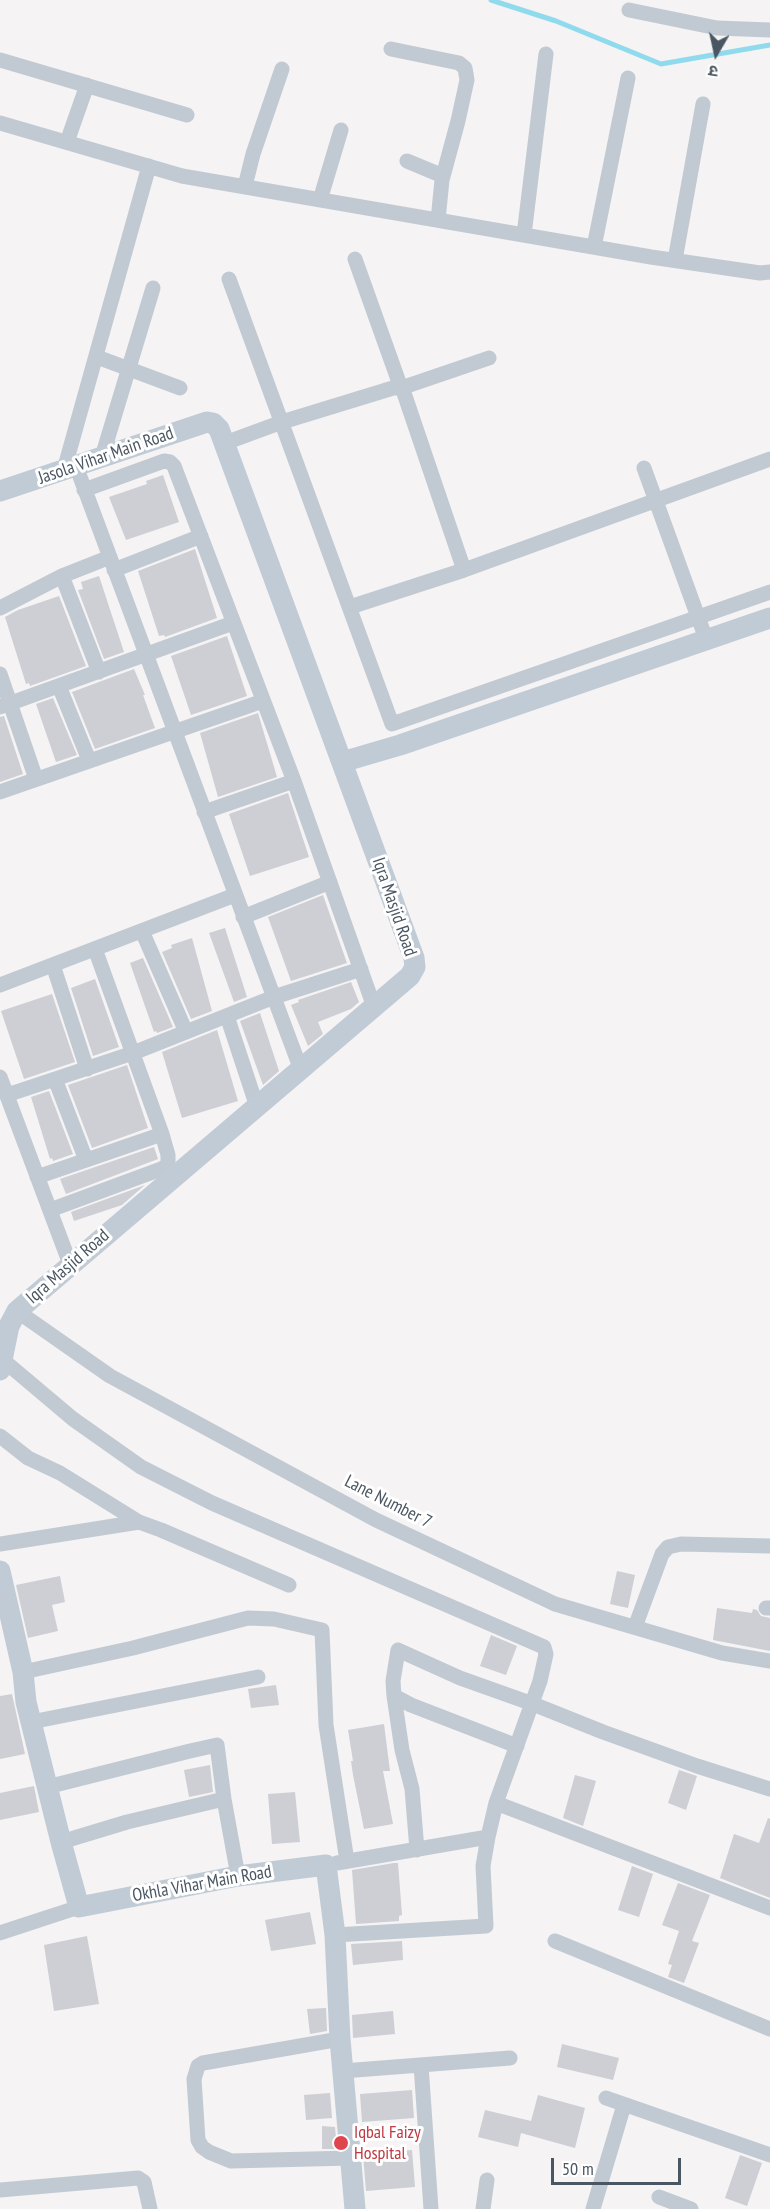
<!DOCTYPE html>
<html>
<head>
<meta charset="utf-8">
<style>
  body { margin:0 }
  #map { position:relative; width:770px; height:2209px; overflow:hidden; background:#f5f3f3; font-family:"PT Sans Narrow","Noto Sans Devanagari",sans-serif }
  canvas { display:block }
  .north { position:absolute; left:686px; top:24px; width:60px; height:60px; -webkit-text-stroke:4px #fff; paint-order:stroke; rotate:189deg; font-size:16px; font-weight:700; line-height:24px; text-align:center; color:#4a5661 }
  .north::after { content:''; display:block; margin:auto; width:21px; height:27px; background:#4a5661; clip-path:polygon(50% 0,100% 100%,50% 72%,0 100%) }
  .scale { position:absolute; left:551px; top:2158px; width:130px; height:27px; box-sizing:border-box; border:3px solid #4a5661; border-top:0; padding-left:8px; font-size:18px; line-height:21px; white-space:nowrap; color:#4a5661; -webkit-text-stroke:4px #fff; paint-order:stroke }
</style>
</head>
<body>
<div id="map">
<canvas width="770" height="2209"></canvas>
<div class="north">उ</div>
<div class="scale">50 m</div>
</div>
<script>
const c = document.querySelector('canvas').getContext('2d');
c.lineJoin = 'round';
function poly(rows) {
  const path = new Path2D();
  for (const r of rows) {
    path.moveTo(r[0], r[1]);
    for (let i = 2; i < r.length; i += 2) path.lineTo(r[i], r[i + 1]);
  }
  return path;
}
function trace(path, color, width, dash) {
  c.strokeStyle = color;
  c.lineWidth = width;
  c.lineCap = dash ? 'butt' : 'round';
  c.setLineDash(dash || []);
  c.stroke(path);
}
function paint(path, color) {
  c.fillStyle = color;
  c.fill(path, 'evenodd');
}
function label(font, color, halo, rows, align = 'center') {
  c.font = font + ' "PT Sans Narrow",sans-serif';
  c.lineWidth = 6;
  c.setLineDash([]);
  c.textBaseline = 'middle';
  c.strokeStyle = halo;
  c.fillStyle = color;
  for (const [text, x, y, turn = 0] of rows) {
    c.save();
    c.translate(x, y);
    c.rotate((+turn || 0) * Math.PI / 180);
    c.textAlign = isNaN(turn) ? turn : align;
    if (halo) c.strokeText(text, 0, 0);
    c.fillText(text, 0, 0);
    c.restore();
  }
}
trace(poly([
  [491,0,556,21,661,64,770,45]
]), '#90daee', 5);
paint(poly([
  [163,475,179,522,126,540,109,497,147,484,146,481],
  [195,549,217,618,165,637,164,635,159,636,138,571],
  [99,576,124,652,104,659,78,590,83,589,81,582],
  [59,596,86,666,30,686,29,683,26,684,5,617,18,610],
  [227,636,247,696,191,715,171,656],
  [134,669,145,695,143,695,155,728,95,749,72,692],
  [53,698,77,755,56,762,36,704],
  [258,713,277,777,218,797,200,733],
  [4,716,23,774,0,782,0,717],
  [288,793,309,857,250,876,229,814],
  [323,895,347,963,291,981,268,917],
  [225,928,247,997,234,1002,209,933],
  [192,938,212,1011,191,1019,162,952,172,948,171,945],
  [143,958,173,1027,157,1033,156,1031,154,1032,130,963],
  [95,979,119,1047,93,1056,71,988],
  [351,982,359,1002,351,1009,318,1022,323,1034,308,1046,291,1005,299,1002,298,1000],
  [52,994,75,1062,24,1079,1,1011],
  [260,1013,279,1071,263,1085,240,1021],
  [217,1030,238,1101,182,1118,162,1052],
  [127,1065,148,1128,92,1148,68,1085],
  [49,1091,73,1154,53,1161,52,1158,50,1159,31,1097],
  [154,1147,158,1159,66,1194,60,1179],
  [145,1185,122,1205,74,1221,71,1212],
  [617,1571,635,1575,628,1608,610,1604],
  [60,1576,65,1602,52,1605,58,1631,28,1638,16,1585],
  [717,1608,752,1613,753,1609,757,1610,761,1616,770,1618,770,1651,713,1640],
  [491,1635,517,1646,506,1675,480,1666],
  [276,1685,279,1705,251,1708,248,1689],
  [12,1694,25,1754,0,1759,0,1696],
  [384,1724,390,1771,383,1771,393,1824,364,1829,353,1775,351,1761,353,1761,348,1730],
  [210,1765,213,1792,189,1797,184,1770],
  [679,1770,697,1776,686,1810,668,1803],
  [575,1775,596,1781,583,1826,563,1818],
  [34,1786,39,1812,0,1820,0,1793],
  [295,1792,300,1842,272,1844,268,1794],
  [768,1818,770,1819,770,1898,720,1878,734,1834,759,1843],
  [394,1863,398,1863,402,1915,399,1916,399,1921,356,1924,352,1870],
  [632,1866,653,1874,639,1917,618,1910],
  [678,1883,710,1895,692,1941,699,1943,684,1983,668,1977,672,1965,668,1964,679,1931,662,1925],
  [310,1912,316,1944,271,1951,265,1920],
  [87,1936,99,2004,54,2011,44,1945],
  [402,1941,403,1960,353,1965,351,1944],
  [326,2008,327,2031,310,2034,307,2009],
  [393,2011,395,2034,353,2038,352,2015],
  [562,2044,619,2058,613,2080,557,2067],
  [412,2090,414,2118,362,2122,360,2094],
  [330,2093,332,2118,306,2120,304,2095],
  [538,2095,585,2108,575,2148,521,2133,518,2147,478,2137,485,2110,531,2121],
  [322,2126,335,2127,337,2149,322,2149],
  [412,2150,415,2187,366,2191,363,2154],
  [740,2155,762,2163,747,2206,725,2198]
]), '#cdcfd5');
trace(poly([
  [629,10,717,28,770,30],
  [391,49,459,63,465,68,467,80,458,121,442,180,438,220],
  [0,60,187,115],
  [0,123,182,176,651,257,760,273,770,272],
  [67,142,87,85],
  [407,161,443,176],
  [245,186,253,154,282,69],
  [320,200,341,130],
  [524,235,546,54],
  [594,247,628,78],
  [355,259,401,388,489,358],
  [675,260,703,104],
  [229,279,392,724,770,592],
  [97,357,180,388],
  [225,443,282,422,393,388,401,388,404,393,464,570],
  [102,457,153,288],
  [76,466,301,1070],
  [644,468,706,639],
  [64,470,149,166],
  [84,490,164,461,170,462,174,466,294,781,374,1007],
  [114,570,201,536],
  [62,576,99,672],
  [350,607,464,570,770,459],
  [0,608,62,576,110,557],
  [0,674,36,779],
  [59,686,89,760],
  [0,707,233,623],
  [0,792,263,701],
  [204,812,294,781],
  [243,917,330,882],
  [142,931,186,1032],
  [53,965,87,1069],
  [0,985,235,895],
  [227,1016,257,1107],
  [0,1077,70,1264],
  [55,1079,86,1160],
  [7,1095,133,1053,274,997,361,969],
  [37,1177,162,1134],
  [50,1210,161,1169,167,1166,168,1161,168,1155,162,1134,95,949],
  [17,1311,110,1376,376,1520,555,1604,722,1653,770,1661],
  [3,1360,73,1419,141,1467,212,1503,544,1647,546,1654,540,1681,496,1803,488,1837,483,1866,486,1926,335,1935],
  [0,1436,28,1458,60,1473,139,1522,161,1530,289,1585],
  [0,1544,139,1522],
  [766,1608,770,1608],
  [635,1627,662,1554,668,1547,681,1544,770,1546],
  [23,1672,133,1648,248,1618,274,1619,322,1630,326,1725,347,1861],
  [394,1696,411,1705,517,1746],
  [31,1722,258,1677],
  [47,1787,190,1751,217,1745,224,1799,238,1876],
  [496,1803,770,1908],
  [61,1842,127,1822,224,1799],
  [417,1850,412,1789,402,1750,394,1696,393,1681,398,1650,460,1678,533,1704,603,1732,697,1766,770,1789],
  [337,1863,488,1837],
  [0,1933,79,1907],
  [555,1941,770,2029],
  [340,2039,203,2063,198,2066,194,2079,198,2140,202,2147,209,2152,231,2161,351,2158],
  [421,2065,431,2209],
  [343,2071,510,2058],
  [606,2098,770,2155],
  [0,2190,138,2178,144,2182,150,2209],
  [659,2197,691,2209],
  [483,2209,487,2180],
  [593,2209,624,2105]
]), '#c1cad2', 15);
trace(poly([
  [0,491,207,422,213,423,219,429,414,958,415,967,410,976,17,1311,9,1326,0,1370],
  [342,762,400,745,770,618],
  [0,1571,23,1672,26,1702,61,1842,79,1907,238,1876,326,1865,335,1935,340,2039,355,2209]
]), '#c1cbd6', 21);
for (const [x, y, r, color] of [
  [341,2143,8,"#e0444e"]
]) {
  const dot = new Path2D();
  dot.arc(x, y, r, 0, 2 * Math.PI);
  c.fillStyle = color;
  c.fill(dot);
  trace(dot, '#fff', 2);
}
label('18px', '#4a5661', '#fff', [
  ["Jasola Vihar Main Road",106,456,-19],
  ["Iqra Masjid Road",394,907,71],
  ["Iqra Masjid Road",68,1267,-41],
  ["Lane Number 7",388,1502,27],
  ["Okhla Vihar Main Road",202,1884,-10]
]);
label('18px', '#be3a42', '#fff', [
  ["Iqbal Faizy",354,2133],
  ["Hospital",354,2154]
], 'left');
</script>
</body>
</html>
